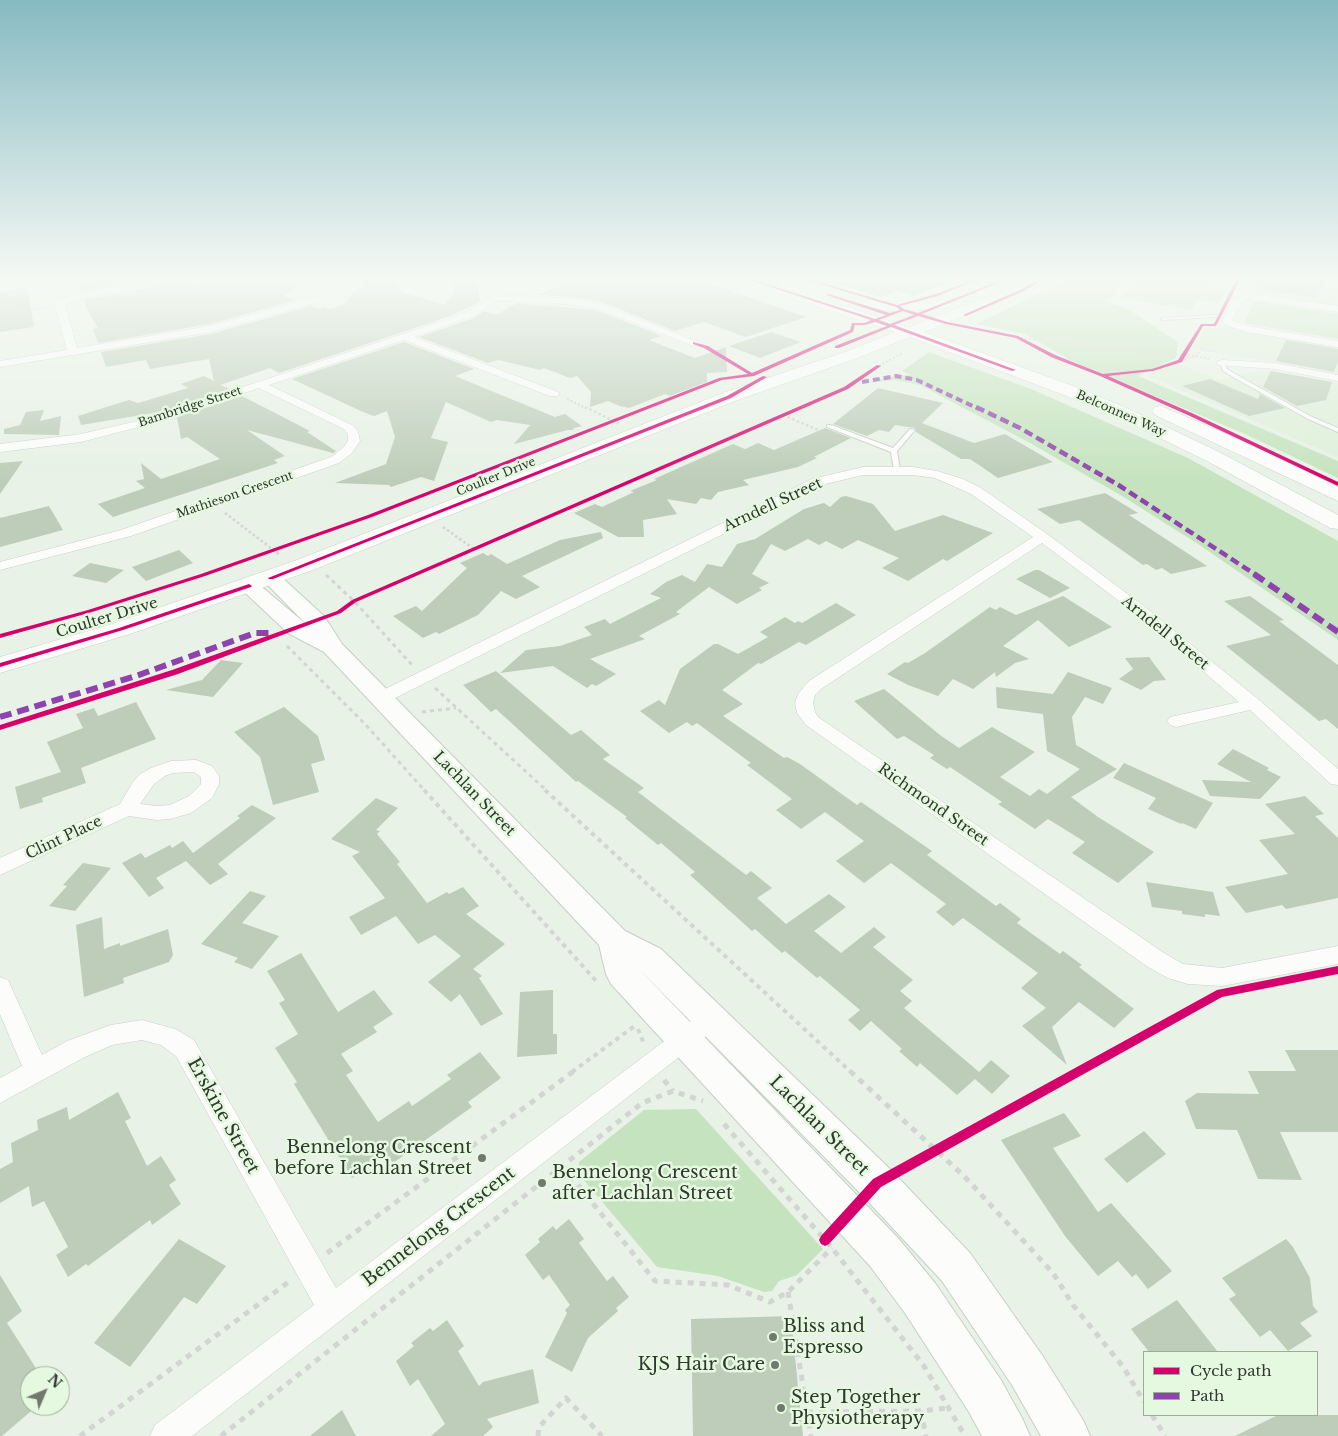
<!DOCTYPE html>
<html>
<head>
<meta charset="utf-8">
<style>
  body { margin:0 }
  #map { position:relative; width:1338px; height:1436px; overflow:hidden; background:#e8f2e6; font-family:"Libre Baskerville",serif }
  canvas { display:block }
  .legend { position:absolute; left:1143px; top:1351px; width:175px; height:65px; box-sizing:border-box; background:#e5f8e0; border:1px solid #9dab99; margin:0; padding:6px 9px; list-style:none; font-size:15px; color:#31382f }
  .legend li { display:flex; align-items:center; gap:10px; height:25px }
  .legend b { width:25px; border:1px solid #9dab99 }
  .north { position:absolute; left:20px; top:1366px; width:50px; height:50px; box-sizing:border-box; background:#e5f8e0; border:1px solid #9dab99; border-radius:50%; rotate:45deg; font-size:14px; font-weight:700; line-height:20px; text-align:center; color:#31382f }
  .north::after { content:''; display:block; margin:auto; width:18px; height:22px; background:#71796f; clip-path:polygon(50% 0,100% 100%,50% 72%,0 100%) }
</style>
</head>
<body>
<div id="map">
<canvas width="1338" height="1436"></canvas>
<ul class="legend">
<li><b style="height:6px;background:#d6006c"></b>Cycle path</li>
<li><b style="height:6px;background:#8e44ad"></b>Path</li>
</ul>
<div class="north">N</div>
</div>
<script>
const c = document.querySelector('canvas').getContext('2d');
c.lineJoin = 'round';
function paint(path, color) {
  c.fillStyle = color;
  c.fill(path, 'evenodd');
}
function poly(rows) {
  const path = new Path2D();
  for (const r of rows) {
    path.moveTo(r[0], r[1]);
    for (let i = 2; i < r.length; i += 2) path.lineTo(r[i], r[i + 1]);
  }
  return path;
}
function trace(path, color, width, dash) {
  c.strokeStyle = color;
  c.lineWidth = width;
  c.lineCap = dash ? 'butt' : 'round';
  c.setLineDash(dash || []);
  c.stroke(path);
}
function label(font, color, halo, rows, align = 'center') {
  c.font = font + ' "Libre Baskerville",serif';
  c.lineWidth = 5;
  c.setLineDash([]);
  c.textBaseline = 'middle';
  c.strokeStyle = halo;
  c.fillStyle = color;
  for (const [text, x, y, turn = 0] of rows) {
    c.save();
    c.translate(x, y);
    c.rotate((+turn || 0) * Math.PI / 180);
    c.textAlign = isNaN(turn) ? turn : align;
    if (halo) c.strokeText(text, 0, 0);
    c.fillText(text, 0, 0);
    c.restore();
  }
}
paint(poly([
  [1243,280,1338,280,1338,306,1238,290],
  [1209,324,1338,346,1338,374,1192,348],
  [1179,364,1220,380,1258,371,1271,371,1338,383,1338,457,1146,375]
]), '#deefd9');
paint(poly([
  [1071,280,1131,280,1106,302,1128,309,1178,342,1176,358,1138,376,1338,461,1338,478,1245,434,1070,360,1025,334,976,324,1055,285],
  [1135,280,1214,280,1221,282,1218,286,1211,285,1209,287,1226,290,1218,304,1197,300,1191,310,1120,298],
  [1254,302,1261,302,1338,314,1338,339,1244,323],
  [929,352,1031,389,1188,458,1338,541,1338,640,1198,544,1122,496,1030,443,920,385,895,380,867,383,888,377,911,375,902,371],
  [696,1109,823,1249,797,1275,779,1281,772,1291,764,1292,718,1276,657,1267,578,1173,579,1162,644,1110]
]), '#c5e3be');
paint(poly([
  [77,280,140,280,81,291],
  [171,280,193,280,194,287,207,284,210,286,220,280,302,284,283,296,296,300,210,324,98,343,93,329,98,328,88,311,84,300,165,285],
  [361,280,392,280,401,292,445,305,453,293,453,280,476,280,476,283,478,283,480,302,448,317,279,373,270,368,220,385,230,389,160,412,81,425,78,416,129,400,138,403,188,388,181,384,204,376,214,381,209,359,150,369,146,360,106,367,101,352,211,334,311,306,319,309,325,307,330,309,343,305,359,287,367,288],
  [574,280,700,280,806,317,746,337,704,322,675,331,599,301,565,296,538,295],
  [839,280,953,280,953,281,914,296,897,291,881,297,838,284],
  [1261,280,1324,280,1317,298,1260,289],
  [27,287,34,327,0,332,0,293],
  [517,303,596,310,662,336,649,340,695,358,726,347,727,372,707,373,707,382,670,396,665,394,629,408,620,406,608,401,590,407,591,392,577,376,570,378,544,368,540,370,498,360,488,363,419,337,474,318,484,311,496,315],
  [771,332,801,342,760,358,729,346],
  [1286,340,1338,349,1338,361,1334,372,1276,361],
  [404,342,474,369,455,376,555,417,565,414,582,426,574,428,573,430,568,430,514,444,530,425,497,420,491,422,446,402,431,438,448,442,434,481,421,477,391,487,389,485,335,483,386,464,395,437,387,411,374,416,363,412,292,379],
  [1271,371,1332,382,1326,400,1297,406,1263,387],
  [1210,379,1258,399,1260,394,1285,408,1249,416,1182,386],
  [878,388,943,403,922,423,974,443,1005,434,1053,462,998,478,970,459,961,459,916,432,915,428,895,425,889,432,879,430,867,436,833,424],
  [242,396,310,431,307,432,336,451,333,453,247,430,285,456,274,460,278,463,113,517,98,504,145,488,136,481,144,479,141,463,161,479,220,459,187,437,181,439,177,417],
  [44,410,40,421,61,416,59,435,4,434,4,429,20,425,26,412],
  [825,428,851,438,814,457,817,458,798,467,743,480,749,485,718,492,711,500,701,498,696,504,667,499,677,514,643,520,644,537,618,537,574,513,595,504,602,507,634,492,630,491,657,480,654,479,733,444,745,449,758,443,774,450],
  [23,461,0,494,0,463],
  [1105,493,1138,513,1129,515,1207,566,1171,574,1162,568,1156,570,1147,564,1143,565,1079,520,1060,524,1037,509],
  [846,496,873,504,895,531,943,515,993,533,947,561,943,559,908,581,882,568,899,558,858,540,842,549,826,541,819,545,808,539,785,551,771,544,752,574,769,583,759,588,762,590,737,604,709,587,676,612,680,614,639,636,645,639,590,659,616,674,596,686,592,684,587,688,553,666,500,673,526,650,560,646,592,635,584,627,605,619,610,624,661,598,650,594,666,582,682,575,695,582,707,564,722,567,737,544,755,539,804,509,824,503,830,507,841,497],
  [49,506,63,530,0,547,0,518],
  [601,532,603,538,522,576,540,587,516,599,501,591,478,615,439,634,436,632,423,638,393,616,416,606,422,611,467,568,460,563,483,553,488,556,491,554,507,564,560,540],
  [179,550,193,563,146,581,132,567],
  [90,563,124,570,106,583,72,576],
  [1035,570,1039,570,1070,588,1050,598,1016,579],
  [1063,596,1112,627,1069,647,1038,620,1003,646,1029,659,1015,663,996,677,995,672,973,689,953,679,938,696,908,685,887,674,905,662,908,663,925,653,990,607,996,610,1000,607,1016,615],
  [1250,596,1284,620,1279,621,1338,665,1338,729,1326,719,1319,721,1226,646,1271,635,1224,601],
  [836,603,856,615,806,645,799,642,761,664,758,663,722,690,743,704,723,716,784,758,787,757,800,764,857,805,861,802,932,851,927,855,996,906,1000,903,1021,919,1017,923,1060,954,1063,951,1082,965,1079,967,1134,1009,1114,1028,1079,1002,1052,1027,1067,1065,1022,1026,1046,1008,1021,988,1038,973,963,918,953,926,936,912,946,904,891,863,864,883,836,861,864,841,825,812,801,829,776,810,792,799,747,765,751,763,697,723,692,726,687,722,669,733,640,711,659,700,665,705,680,669,714,644,718,644,738,654,768,637,760,632,785,617,795,623,798,621,802,623],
  [1149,657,1166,680,1154,681,1141,690,1119,679,1133,669,1125,658],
  [221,660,243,663,213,697,166,690,202,680],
  [496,671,571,735,581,730,610,755,603,759,644,788,638,792,746,875,751,871,772,888,757,898,786,924,829,894,846,907,814,931,841,953,874,927,886,937,873,947,913,980,900,991,912,1001,904,1008,979,1072,991,1060,1010,1076,992,1094,975,1079,957,1095,920,1063,917,1067,899,1051,902,1049,871,1021,860,1031,848,1020,860,1010,820,976,817,978,785,951,782,953,755,929,752,931,690,875,695,872,661,843,658,845,625,818,627,817,578,781,576,782,496,709,491,712,463,685],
  [1068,672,1112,688,1103,704,1085,697,1072,717,1076,745,1117,769,1071,797,1098,817,1154,852,1118,883,1072,853,1085,842,1048,819,1035,829,998,804,1002,802,950,767,947,769,930,758,934,755,904,736,897,739,854,701,884,689,940,735,959,748,992,727,1035,752,1000,777,1030,796,1039,789,1047,794,1080,769,1047,751,1043,714,997,708,996,687,1053,694],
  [136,702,156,739,81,768,86,783,42,798,43,802,20,809,15,787,61,772,47,742,83,728,76,714,94,708,98,716],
  [284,707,318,736,325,760,311,764,319,792,273,805,260,757,234,732],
  [1233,749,1269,768,1267,770,1281,777,1260,799,1210,796,1202,780,1251,782,1217,764],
  [1124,763,1213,803,1196,829,1182,823,1181,824,1148,809,1156,798,1113,778],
  [1305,796,1324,814,1315,816,1338,838,1338,898,1286,909,1282,905,1246,913,1225,887,1288,874,1259,840,1295,834,1265,804],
  [376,798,398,808,376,830,380,831,377,834,400,862,397,864,427,903,447,892,449,894,463,887,479,906,466,914,505,944,473,969,482,976,479,978,503,1014,481,1026,460,994,451,1002,428,982,461,956,435,935,418,944,396,916,361,935,349,917,385,898,352,856,360,852,331,839],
  [252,805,276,818,218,864,228,874,210,885,186,861,156,878,164,888,149,897,122,863,141,853,145,858,170,845,172,848,183,841,193,853,240,818,237,816],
  [83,863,111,868,75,911,49,906,67,886,63,885],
  [1146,882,1213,892,1220,916,1205,914,1205,917,1182,914,1182,911,1152,907],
  [250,891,266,896,242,923,279,936,252,969,234,962,238,958,201,944],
  [102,917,104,949,120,943,120,946,168,929,173,955,169,962,123,978,124,983,84,997,76,925],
  [301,953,338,1012,374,990,393,1014,373,1027,377,1032,341,1054,353,1071,346,1075,378,1122,409,1101,412,1106,451,1079,447,1075,480,1052,501,1078,468,1102,472,1107,393,1163,386,1154,352,1178,294,1084,297,1082,275,1048,298,1034,279,1003,285,1000,267,971],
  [553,990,553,1034,557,1034,557,1054,517,1057,520,992],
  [1285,1050,1338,1050,1338,1132,1280,1132,1302,1180,1258,1179,1237,1130,1196,1129,1185,1101,1197,1093,1259,1094,1248,1071,1296,1071],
  [118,1092,131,1118,125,1121,147,1166,161,1156,176,1180,169,1185,181,1204,152,1225,150,1220,88,1266,86,1264,68,1277,56,1255,68,1247,44,1201,32,1207,29,1186,0,1203,0,1169,13,1162,11,1143,38,1130,37,1120,67,1107,69,1120],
  [1064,1113,1081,1136,1053,1148,1098,1212,1111,1203,1172,1271,1148,1289,1136,1274,1132,1277,1118,1261,1098,1276,1065,1236,1001,1140],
  [1144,1131,1166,1154,1127,1183,1104,1159],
  [569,1219,584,1239,579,1243,607,1281,613,1276,629,1297,616,1308,618,1311,588,1338,572,1372,545,1357,567,1313,565,1310,570,1305,549,1275,543,1280,525,1255,540,1242,538,1239,553,1226,556,1230],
  [179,1239,226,1266,197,1304,184,1297,130,1367,94,1343],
  [1286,1239,1293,1247,1310,1278,1313,1306,1318,1312,1300,1323,1312,1336,1288,1351,1270,1330,1260,1337,1229,1299,1236,1295,1222,1278],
  [0,1275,22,1311,7,1323,41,1376,30,1376,30,1406,37,1406,2,1436,0,1436],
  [1177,1300,1218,1352,1149,1352,1131,1329],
  [791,1316,803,1436,693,1436,691,1319],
  [447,1320,464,1346,458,1351,479,1386,483,1382,533,1369,539,1403,487,1419,493,1427,483,1436,431,1436,445,1424,418,1379,410,1386,396,1361,414,1346,411,1343,430,1328,433,1331],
  [342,1410,356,1436,310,1436],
  [1278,1415,1338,1415,1338,1436,1235,1436]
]), '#bdcdb9');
const lane = poly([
  [1229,314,1231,315,1231,316,1163,320,1161,319,1163,318,1229,314],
  [1220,362,1224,362,1227,369,1237,375,1312,417,1338,428,1338,432,1308,419,1233,377,1223,371,1220,362],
  [827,425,831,425,893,448,910,429,915,430,897,451,900,470,897,472,894,470,891,452,827,427,827,425]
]);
const street = poly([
  [151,280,169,280,165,283,82,298,65,305,77,348,210,326,315,297,335,286,333,280,342,280,344,283,342,289,321,301,211,332,0,367,0,361,67,350,55,305,58,301,80,293,151,280],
  [498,280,506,280,506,289,502,295,565,298,598,303,700,343,699,345,691,345,596,308,565,304,499,300,473,316,414,337,558,392,559,394,558,396,550,396,404,340,269,385,352,425,358,431,360,441,352,453,339,463,131,536,0,570,0,562,121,530,331,457,344,447,348,441,348,434,344,429,259,388,154,423,81,442,0,452,0,444,81,434,146,419,449,319,467,312,491,298,498,289,498,280],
  [1247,293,1338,306,1338,312,1248,299,1242,301,1232,320,1248,326,1338,341,1338,347,1247,332,1228,326,1222,321,1233,299,1247,293],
  [1222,360,1275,363,1338,375,1338,381,1275,369,1218,365,1217,363,1218,361,1222,360],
  [863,467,913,467,937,471,963,479,981,488,1047,534,1145,607,1259,700,1338,769,1338,785,1331,784,1250,710,1176,727,1170,725,1167,721,1170,717,1239,702,1135,613,1042,543,821,689,815,695,813,703,815,712,818,717,1164,953,1183,964,1222,968,1338,946,1338,964,1222,986,1188,984,1168,978,1148,967,806,725,797,713,795,703,798,694,809,681,1033,537,971,494,935,478,913,475,863,475,821,485,387,702,381,703,375,702,372,698,375,694,812,479,863,467],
  [196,760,212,766,219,776,219,784,212,798,191,813,170,819,157,820,129,816,0,875,0,858,120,804,133,782,140,774,151,768,171,761,196,760],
  [194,772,201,777,201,784,189,796,170,805,157,806,140,804,154,784,165,776,173,773,194,772],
  [0,977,8,980,42,1055,67,1041,111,1025,142,1020,175,1029,194,1040,336,1288,703,1012,711,1009,719,1012,723,1019,719,1026,192,1436,150,1436,155,1425,314,1305,176,1056,161,1045,142,1040,112,1045,85,1057,0,1103,0,1078,22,1066,0,1014,0,977]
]);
const secondary = poly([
  [271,572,278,574,324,616,342,644,625,931,661,949,891,1170,970,1253,1042,1355,1083,1420,1090,1436,1041,1436,1012,1385,942,1281,863,1196,636,966,898,1238,935,1283,1001,1380,1023,1420,1030,1436,982,1436,969,1412,905,1313,870,1266,611,984,606,974,599,945,324,652,288,633,238,586,242,582,249,580,256,582,307,625,261,578,264,574,271,572]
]);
const primary = poly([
  [744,280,765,280,909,327,1029,280,1048,280,1046,283,924,332,1076,387,1129,409,1219,452,1338,515,1338,529,1330,528,1205,460,1117,417,1064,395,910,337,860,357,735,401,313,570,130,634,0,673,0,657,112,624,297,560,723,393,848,351,895,332,746,283,744,280],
  [861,299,900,304,944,300,949,301,951,304,949,307,944,308,900,312,856,306,854,303,856,300,861,299],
  [1161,406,1257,447,1338,487,1338,501,1155,415,1152,411,1155,407,1161,406]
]);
trace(lane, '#c7cfc5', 2);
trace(street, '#c7cfc5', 1);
trace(secondary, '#c7cfc5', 2);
trace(primary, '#c7cfc5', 1);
trace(poly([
  [721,280,737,285],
  [1223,280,1219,286,1222,287,1225,282,1228,283,1224,288,1231,290],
  [1323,280,1338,282],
  [549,287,565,280],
  [0,314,47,307],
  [1017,337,1095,348,1196,356,1209,359],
  [1180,361,1196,356,1201,349,1217,352],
  [879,366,903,353],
  [567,399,588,409]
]), '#d2d5d2', 2, [2, 2]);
trace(poly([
  [585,407,620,424],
  [783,415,818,430],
  [225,513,280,555],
  [443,527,474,549]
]), '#d2d5d2', 2.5, [2.5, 2.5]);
trace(poly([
  [326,575,354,601,413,666],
  [287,646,366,725,425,791],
  [435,688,547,791],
  [422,712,456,708]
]), '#d2d5d2', 3, [4, 4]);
trace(poly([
  [424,790,598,983],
  [545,790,851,1072],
  [638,1029,644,1044],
  [572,1072,636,1025]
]), '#d2d5d2', 4, [4.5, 4.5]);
trace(poly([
  [850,1071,965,1177,1053,1273,1073,1305,1124,1368,1144,1402],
  [664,1080,673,1091],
  [724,1124,832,1248,924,1366,965,1436],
  [563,1166,655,1281,728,1285,770,1302,788,1292,832,1248],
  [327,1253,574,1071],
  [788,1292,811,1436],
  [921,1411,926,1436],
  [807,1412,921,1411,948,1408],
  [1152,1415,1165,1436],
  [80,1436,290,1281],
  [221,1436,642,1103,673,1091,703,1101],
  [538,1436,539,1427,566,1398,602,1436]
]), '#d2d5d2', 5, [6, 6]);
paint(lane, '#fcfdfb');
paint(street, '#fcfdfb');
paint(secondary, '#fcfdfb');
paint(primary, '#fcfdfb');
trace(poly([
  [862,382,896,376,917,380,979,409]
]), '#8e44ad', 4, [7, 4]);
trace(poly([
  [976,407,1020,428,1120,486,1256,575]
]), '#8e44ad', 4.5, [9, 4.5]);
trace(poly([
  [1254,574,1338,632],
  [0,717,136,676,255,633,270,633]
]), '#8e44ad', 6, [12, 6]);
paint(poly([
  [749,280,755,280,875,319,886,315,826,295,829,294,890,313,900,310,896,307,807,280,813,280,897,305,936,294,972,280,977,280,938,296,900,306,904,309,918,313,1001,280,1006,280,922,314,947,322,1018,336,1055,355,1103,374,1152,369,1178,360,1201,324,1214,324,1236,280,1240,280,1216,326,1203,326,1182,362,1153,371,1108,376,1194,414,1338,482,1338,486,1190,416,1100,376,1051,357,1016,338,946,324,918,316,894,325,1016,370,1012,371,891,327,839,348,835,348,835,346,887,326,875,322,865,325,855,325,853,332,754,376,722,380,372,517,205,576,92,612,0,638,0,634,88,610,201,574,368,515,719,378,748,374,704,348,693,344,693,342,708,346,752,373,850,330,852,323,865,323,871,320,749,280],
  [903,311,914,315,890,324,879,320,903,311],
  [1038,280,1043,280,1024,291,966,316,963,315,1022,289,1038,280],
  [877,365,881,366,848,389,356,602,341,613,178,674,0,730,0,725,172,670,337,611,352,600,844,387,877,365],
  [763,376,767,377,731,398,273,579,269,579,268,578,727,396,763,376],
  [249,584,252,586,251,587,123,630,0,667,0,663,119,628,249,584],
  [1338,966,1338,974,1222,997,881,1187,829,1244,825,1246,821,1244,819,1240,821,1236,873,1179,1217,990,1338,966]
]), '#d6006c');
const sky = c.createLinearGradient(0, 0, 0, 481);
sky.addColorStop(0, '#87bac2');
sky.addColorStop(0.58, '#f5f9f4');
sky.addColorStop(1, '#f5f9f400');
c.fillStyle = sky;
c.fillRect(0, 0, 1338, 481);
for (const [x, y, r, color] of [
  [482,1158,5,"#71796f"],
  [542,1183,5,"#71796f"],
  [773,1337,5,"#71796f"],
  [775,1365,5,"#71796f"],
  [781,1408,5,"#71796f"]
]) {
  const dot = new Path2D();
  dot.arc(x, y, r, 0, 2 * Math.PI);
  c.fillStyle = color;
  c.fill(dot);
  trace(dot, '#e5f8e0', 2);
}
label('12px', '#31382f', '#e5f8e0', [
  ["Bambridge Street",190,407,-18],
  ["Belconnen Way",1121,414,24],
  ["Coulter Drive",496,477,-22],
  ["Mathieson Crescent",235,495,-19]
]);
label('15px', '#31382f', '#e5f8e0', [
  ["Arndell Street",773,505,-25],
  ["Coulter Drive",107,618,-17],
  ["Arndell Street",1165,633,39],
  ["Lachlan Street",474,794,46],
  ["Richmond Street",933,805,35],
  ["Clint Place",64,838,-25]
]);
label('18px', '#31382f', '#e5f8e0', [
  ["Erskine Street",223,1116,61],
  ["Lachlan Street",819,1126,45],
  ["Bennelong Crescent",439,1227,-37]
]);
label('18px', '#31382f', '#e5f8e0', [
  ["Bennelong Crescent",472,1148,"right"],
  ["before Lachlan Street",472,1169,"right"],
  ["Bennelong Crescent",552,1173],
  ["after Lachlan Street",552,1194],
  ["Bliss and",783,1327],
  ["Espresso",783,1348],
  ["KJS Hair Care",765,1365,"right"],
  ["Step Together",791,1398],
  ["Physiotherapy",791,1419]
], 'left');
</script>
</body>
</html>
